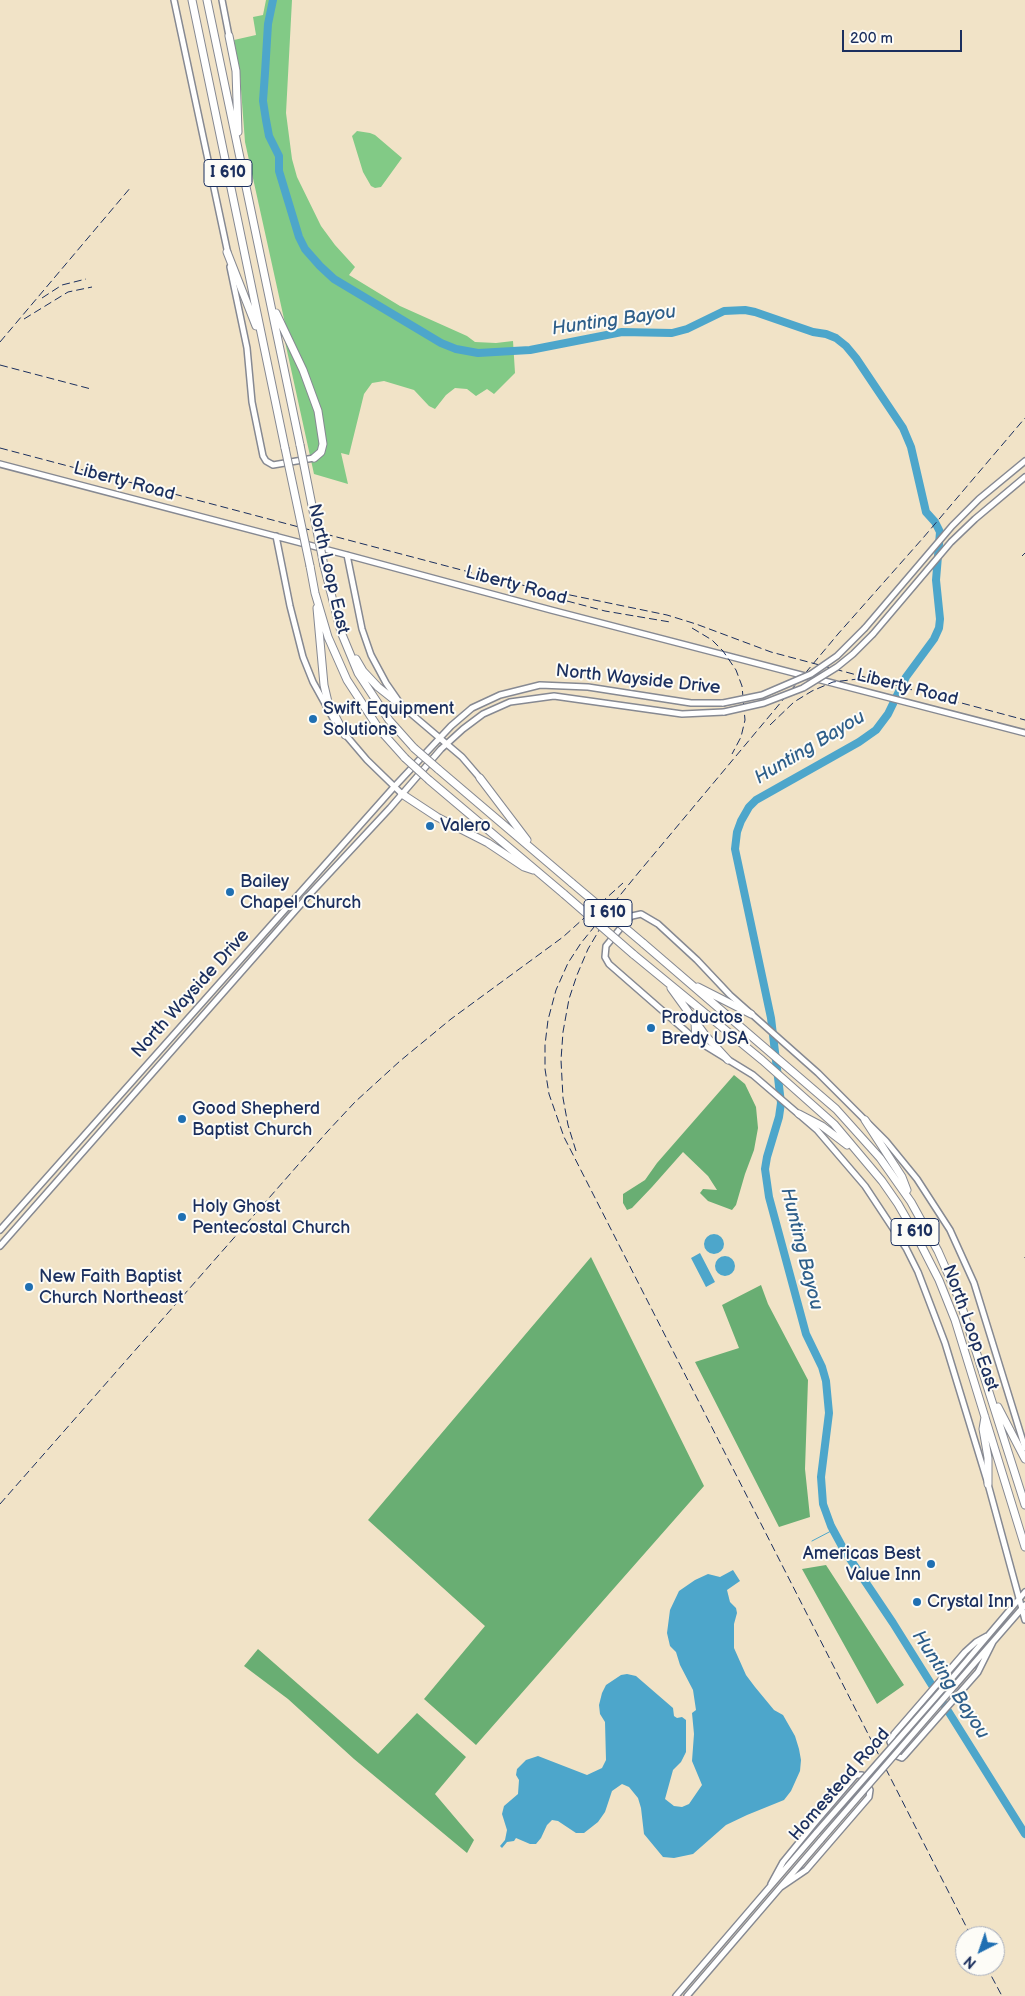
<!DOCTYPE html>
<html>
<head>
<meta charset="utf-8">
<style>
  body { margin:0 }
  #map { position:relative; width:1025px; height:1996px; overflow:hidden; background:#f1e3c7; font-family:"Balsamiq Sans",sans-serif }
  canvas { display:block }
  .north { position:absolute; left:955px; top:1926px; width:50px; height:50px; box-sizing:border-box; background:#fdfcf7; border:1px solid #a3aaba; border-radius:50%; rotate:221deg; font-size:14px; font-weight:700; line-height:20px; text-align:center; color:#1b2f5e }
  .north::after { content:''; display:block; margin:auto; width:18px; height:22px; background:#1f6fb2; clip-path:polygon(50% 0,100% 100%,50% 72%,0 100%) }
  .scale { position:absolute; left:842px; top:30px; width:120px; height:22px; box-sizing:border-box; border:2px solid #1b2f5e; border-top:0; padding-left:6px; font-size:15px; line-height:18px; white-space:nowrap; color:#1b2f5e; -webkit-text-stroke:4px #fdfcf7; paint-order:stroke }
</style>
</head>
<body>
<div id="map">
<canvas width="1025" height="1996"></canvas>
<div class="north">N</div>
<div class="scale">200 m</div>
</div>
<script>
const c = document.querySelector('canvas').getContext('2d');
c.lineJoin = 'round';
function paint(path, color) {
  c.fillStyle = color;
  c.fill(path, 'evenodd');
}
function poly(rows) {
  const path = new Path2D();
  for (const r of rows) {
    if (r.length === 3) {
      path.moveTo(r[0] + r[2], r[1]);
      path.arc(r[0], r[1], r[2], 0, 2 * Math.PI);
      continue;
    }
    path.moveTo(r[0], r[1]);
    for (let i = 2; i < r.length; i += 2) path.lineTo(r[i], r[i + 1]);
  }
  return path;
}
function trace(path, color, width, dash) {
  c.strokeStyle = color;
  c.lineWidth = width;
  c.lineCap = dash ? 'butt' : 'round';
  c.setLineDash(dash || []);
  c.stroke(path);
}
function label(font, color, halo, rows, align = 'center') {
  c.font = font + ' "Balsamiq Sans",sans-serif';
  c.lineWidth = 4;
  c.setLineDash([]);
  c.textBaseline = 'middle';
  c.strokeStyle = halo;
  c.fillStyle = color;
  for (const [text, x, y, turn = 0] of rows) {
    c.save();
    c.translate(x, y);
    c.rotate((+turn || 0) * Math.PI / 180);
    c.textAlign = isNaN(turn) ? turn : align;
    if (halo) c.strokeText(text, 0, 0);
    c.fillText(text, 0, 0);
    c.restore();
  }
}
paint(poly([
  [266,0,292,0,286,113,292,159,297,177,321,226,335,245,355,267,349,275,400,306,467,336,475,342,496,343,513,341,515,373,494,394,487,389,476,396,467,389,455,388,446,395,435,409,429,406,414,390,384,381,372,383,364,394,349,455,341,453,348,484,314,474,284,337,286,328,245,142,240,76,234,40,256,35,253,17,263,15],
  [357,131,370,133,375,135,402,158,381,187,375,188,371,186,363,172,352,136]
]), '#82ca86');
paint(poly([
  [734,1075,745,1084,756,1107,758,1128,754,1150,745,1174,736,1205,732,1210,708,1201,700,1193,703,1189,717,1190,708,1176,683,1152,652,1187,632,1208,627,1210,623,1203,623,1194,645,1180,657,1163],
  [591,1257,704,1486,476,1745,424,1699,485,1626,368,1520],
  [761,1285,768,1304,808,1380,805,1469,810,1517,779,1527,695,1362,739,1348,722,1305],
  [826,1565,904,1685,877,1704,802,1569],
  [258,1649,378,1754,417,1713,466,1757,435,1794,474,1840,467,1853,354,1759,288,1699,244,1666]
]), '#69ae73');
paint(poly([
  [714,1244,10],
  [700,1253,715,1282,706,1287,691,1258],
  [725,1266,10],
  [733,1570,740,1581,727,1590,730,1602,736,1608,737,1613,734,1624,734,1648,746,1675,755,1687,774,1710,783,1715,795,1736,799,1749,801,1760,800,1771,791,1791,784,1800,747,1815,726,1825,693,1854,674,1858,663,1857,644,1834,641,1808,638,1798,629,1787,622,1784,612,1791,605,1812,598,1822,584,1833,576,1833,558,1821,552,1820,547,1825,541,1838,536,1844,530,1844,516,1838,514,1841,507,1842,502,1848,500,1846,505,1840,507,1830,502,1814,504,1806,518,1794,519,1780,516,1775,517,1769,526,1760,538,1756,587,1775,602,1768,606,1760,605,1722,600,1714,599,1705,602,1693,606,1685,621,1675,627,1674,636,1676,673,1708,674,1716,677,1718,682,1717,686,1720,686,1752,681,1762,673,1770,665,1799,674,1806,682,1807,689,1804,702,1785,692,1761,694,1734,692,1713,696,1710,693,1690,680,1665,676,1652,670,1646,667,1633,670,1610,679,1591,695,1580,708,1574,720,1577]
]), '#4da6cb');
trace(poly([
  [812,1541,833,1530]
]), '#4da6cb', 1);
trace(poly([
  [273,0,268,24,265,73,263,101,266,120,269,136,279,156,279,171,299,237,305,249,320,266,334,279,441,343,456,349,478,353,530,350,622,332,672,333,687,329,724,311,745,310,755,312,813,332,826,334,836,338,846,346,856,358,903,428,911,447,926,512,935,522,940,532,936,580,940,619,939,628,934,639,906,677,888,714,876,730,859,742,756,800,749,807,741,821,737,832,735,849,771,1018,781,1103,779,1117,767,1157,765,1169,769,1197,806,1334,822,1367,826,1381,829,1413,821,1477,823,1504,831,1526,844,1550,893,1623,1025,1834]
]), '#4da6cb', 8);
const secondary = poly([
  [174,0,228,254],
  [222,0,229,36],
  [230,267,247,348,252,402,263,456,266,461,273,465,314,458],
  [0,464,347,555,551,610,1025,733],
  [276,536,290,606,303,657,313,682,334,720],
  [347,555,362,629,371,655,386,683,402,706,462,757,480,778],
  [865,628,952,526,979,499,1025,461],
  [873,634,951,542,975,519,1025,477],
  [344,733,367,760,402,794],
  [0,1230,394,787,451,726,472,708,500,695,540,685,588,687,691,703,723,703],
  [0,1246,309,895,390,808,441,749,463,729,483,714,510,702,554,696,682,714,724,712],
  [1025,1448,974,1283,950,1230,917,1179,886,1141,818,1073,730,995,697,960,658,924,641,914,632,916,628,919,606,946,605,957,609,964,696,1040,753,1075,817,1130,865,1186,906,1248,918,1272,945,1343,988,1484,1025,1620],
  [987,1636,976,1642,965,1652,894,1734,890,1742,897,1756,902,1758,904,1756,978,1672,993,1642],
  [947,1684,1025,1592],
  [951,1690,1025,1605],
  [771,1884,783,1862,814,1824,855,1776,857,1775,862,1775,870,1790,869,1797,806,1870,781,1887],
  [676,1996,817,1832],
  [687,1996,821,1840]
]);
const motorway = poly([
  [192,0,285,448],
  [207,0,300,445],
  [229,36,236,71,238,132],
  [227,252,256,326],
  [276,313,303,370,318,411,323,444,321,452,314,458],
  [310,566,315,593,328,637,347,680,379,729,405,758],
  [324,566,341,632,358,673,389,720,414,748],
  [317,608,324,685,328,702,345,735],
  [356,659,363,671,378,687,402,706],
  [438,769,572,883],
  [480,778,527,840],
  [429,780,564,894],
  [402,794,437,817,488,843,524,867,533,870],
  [643,943,836,1109,880,1158,911,1202,938,1251,960,1301,1025,1505],
  [633,954,762,1060,834,1124,882,1181,898,1204,917,1237,939,1280,955,1320,1025,1547],
  [698,987,751,1014],
  [671,988,705,1035,728,1060],
  [695,1023,696,1040],
  [799,1114,822,1126,847,1145],
  [865,1120,902,1177,907,1190],
  [998,1407,1025,1459],
  [985,1417,983,1429,988,1458,988,1484]
]);
trace(secondary, '#868992', 8);
trace(motorway, '#868992', 9);
trace(secondary, '#fff', 5);
trace(motorway, '#fff', 7);
trace(poly([
  [42,298,62,285,86,279],
  [24,319,68,292,92,287],
  [0,342,131,187],
  [0,365,91,389],
  [0,448,507,582,667,615,696,624,771,652,1025,720],
  [1022,556,1025,553],
  [567,601,605,611,670,622],
  [692,628,712,640,723,651,736,670,742,686,745,720,741,737,732,754],
  [770,725,794,702,812,691,833,682,858,679],
  [576,1151,568,1125,563,1098,561,1060,563,1032,569,999,577,975,588,949,601,927],
  [1025,1258,1025,1257],
  [0,1504,327,1132,355,1102,400,1061,451,1019,563,937,623,883],
  [971,1936,564,1137,549,1094,545,1069,545,1045,548,1020,556,990,568,963,581,943,639,872,838,634,923,538,1025,418],
  [986,1966,1002,1996]
]), '#1b2f5e', 1, [8, 4]);
const secondaryBridge = poly([
  [723,703,762,695,811,674,837,656,865,628],
  [724,712,764,703,803,688,837,667,853,654,873,634],
  [817,1832,947,1684],
  [821,1840,951,1690]
]);
const motorwayBridge = poly([
  [300,445,324,566],
  [285,448,310,566],
  [414,748,438,769],
  [405,758,429,780],
  [572,883,643,943],
  [564,894,633,954]
]);
trace(secondaryBridge, '#868992', 8, []);
trace(motorwayBridge, '#868992', 9, []);
trace(secondaryBridge, '#fff', 5);
trace(motorwayBridge, '#fff', 7);
for (const [x, y, r, color] of [
  [313,719,5,"#1f6fb2"],
  [430,826,5,"#1f6fb2"],
  [230,892,5,"#1f6fb2"],
  [651,1028,5,"#1f6fb2"],
  [182,1119,5,"#1f6fb2"],
  [182,1217,5,"#1f6fb2"],
  [29,1287,5,"#1f6fb2"],
  [931,1564,5,"#1f6fb2"],
  [917,1602,5,"#1f6fb2"]
]) {
  const dot = new Path2D();
  dot.arc(x, y, r, 0, 2 * Math.PI);
  c.fillStyle = color;
  c.fill(dot);
  trace(dot, '#fdfcf7', 2);
}
for (const [x, y, w] of [
  [228,173,48],
  [608,913,48],
  [915,1232,48]
]) {
  const box = new Path2D();
  box.roundRect(x - w / 2, y - 13.5, w, 27, 4);
  c.fillStyle = '#fdfcf7';
  c.fill(box);
  trace(box, '#1b2f5e', 1);
}
label('bold 16px', '#1b2f5e', null, [
  ["I 610",228,173],
  ["I 610",608,913],
  ["I 610",915,1232]
]);
label('18px', '#1b2f5e', '#fdfcf7', [
  ["Liberty Road",124,482,15],
  ["North Loop East",328,569,77],
  ["Liberty Road",516,586,15],
  ["North Wayside Drive",638,680,6],
  ["Liberty Road",907,688,14],
  ["North Wayside Drive",191,994,-48],
  ["North Loop East",970,1328,70],
  ["Homestead Road",840,1785,-49]
]);
label('18px', '#1b2f5e', '#fdfcf7', [
  ["Swift Equipment",323,709],
  ["Solutions",323,730],
  ["Valero",440,826],
  ["Bailey",240,882],
  ["Chapel Church",240,903],
  ["Productos",661,1018],
  ["Bredy USA",661,1039],
  ["Good Shepherd",192,1109],
  ["Baptist Church",192,1130],
  ["Holy Ghost",192,1207],
  ["Pentecostal Church",192,1228],
  ["New Faith Baptist",39,1277],
  ["Church Northeast",39,1298],
  ["Americas Best",921,1554,"right"],
  ["Value Inn",921,1575,"right"],
  ["Crystal Inn",927,1602]
], 'left');
label('italic 19px', '#2f5f8a', '#fdfcf7', [
  ["Hunting Bayou",614,321,-8],
  ["Hunting Bayou",810,748,-31],
  ["Hunting Bayou",801,1249,76],
  ["Hunting Bayou",950,1685,57]
]);
</script>
</body>
</html>
